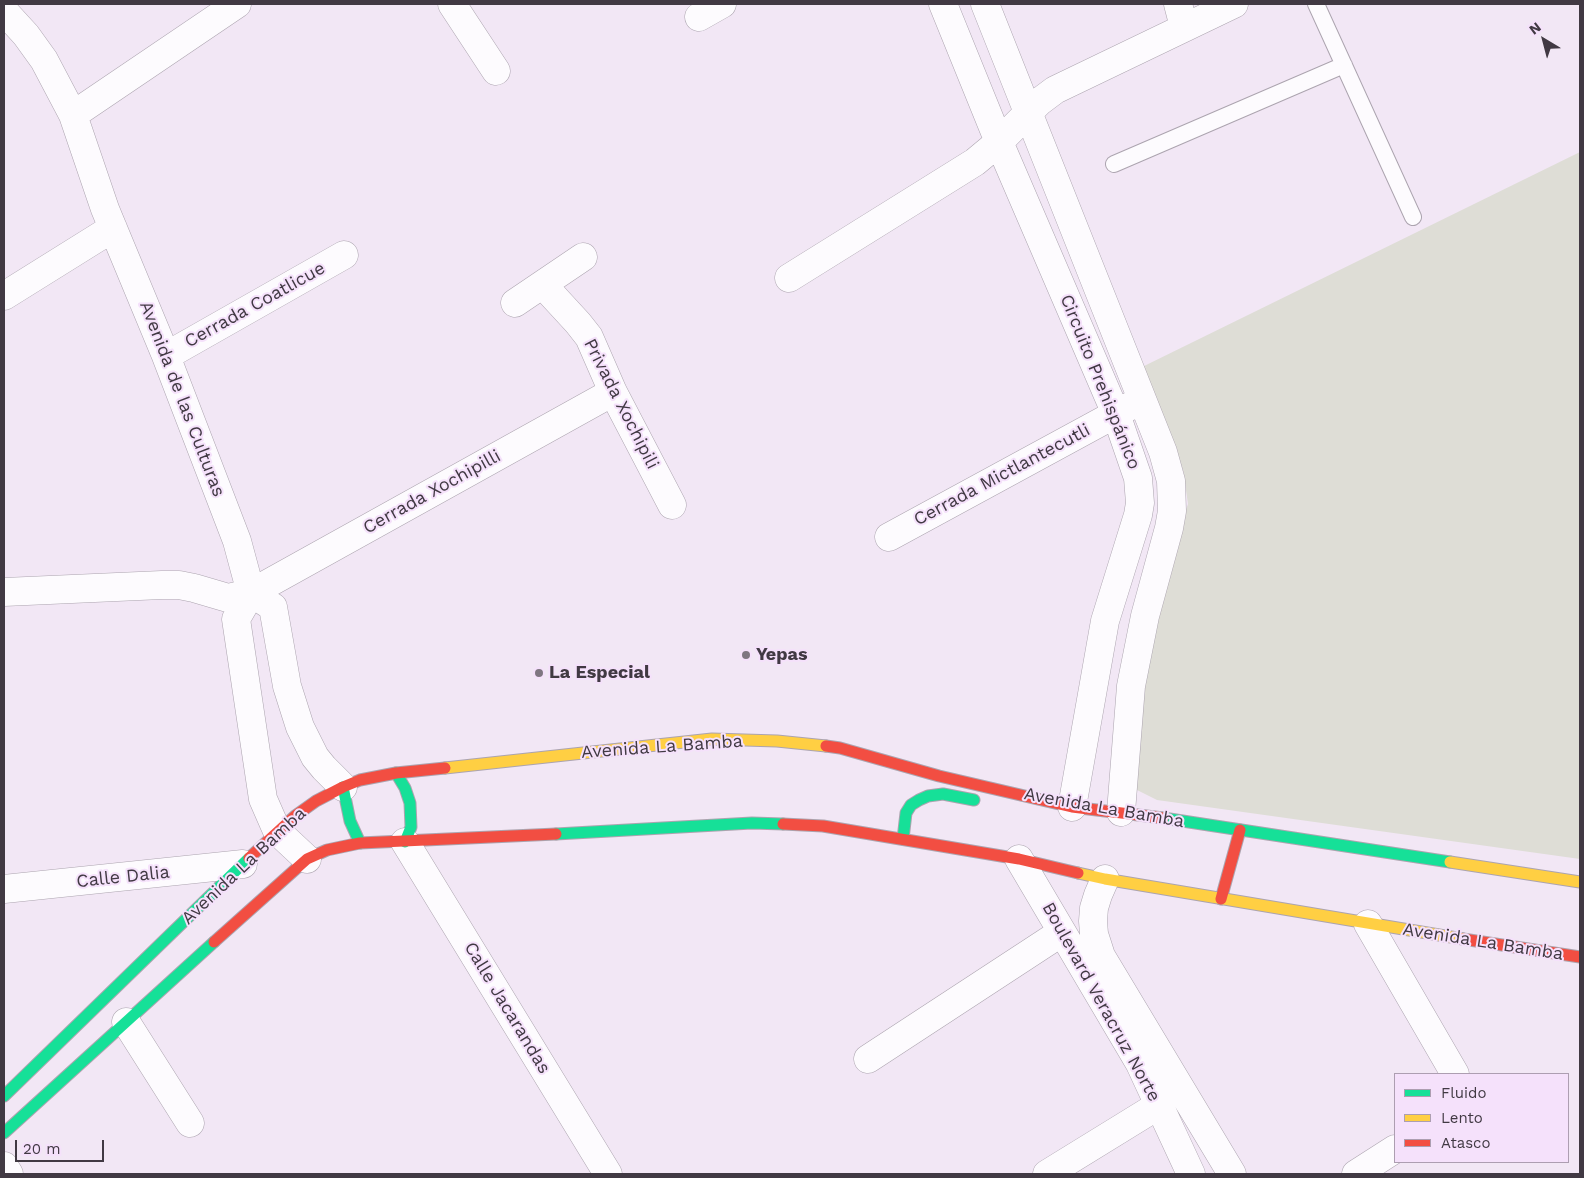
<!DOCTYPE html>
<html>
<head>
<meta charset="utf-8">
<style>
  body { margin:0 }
  #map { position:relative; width:1584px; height:1178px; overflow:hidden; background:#f2e7f5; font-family:"Work Sans",sans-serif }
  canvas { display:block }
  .frame { position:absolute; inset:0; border:5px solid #413943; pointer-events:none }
  .legend { position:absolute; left:1394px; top:1073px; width:175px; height:90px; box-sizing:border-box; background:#f5e1fb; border:1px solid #ad9eb1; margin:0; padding:6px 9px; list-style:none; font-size:15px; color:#413943 }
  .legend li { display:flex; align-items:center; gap:10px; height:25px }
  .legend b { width:25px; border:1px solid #ad9eb1 }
  .north { position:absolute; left:1519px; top:15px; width:50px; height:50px; -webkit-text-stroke:4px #f5e1fb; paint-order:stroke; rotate:323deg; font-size:14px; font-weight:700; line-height:20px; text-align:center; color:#413943 }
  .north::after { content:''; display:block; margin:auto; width:18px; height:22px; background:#413943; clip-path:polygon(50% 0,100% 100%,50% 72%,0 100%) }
  .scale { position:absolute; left:15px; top:1140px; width:89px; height:22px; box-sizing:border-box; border:2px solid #413943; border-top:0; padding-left:6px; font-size:15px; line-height:18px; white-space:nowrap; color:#413943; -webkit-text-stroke:4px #f5e1fb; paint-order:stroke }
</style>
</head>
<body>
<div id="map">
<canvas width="1584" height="1178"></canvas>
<div class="frame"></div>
<ul class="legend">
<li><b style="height:6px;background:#16e098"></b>Fluido</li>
<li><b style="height:6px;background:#ffcf43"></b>Lento</li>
<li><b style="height:6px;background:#f24e42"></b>Atasco</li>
</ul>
<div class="north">N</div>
<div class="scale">20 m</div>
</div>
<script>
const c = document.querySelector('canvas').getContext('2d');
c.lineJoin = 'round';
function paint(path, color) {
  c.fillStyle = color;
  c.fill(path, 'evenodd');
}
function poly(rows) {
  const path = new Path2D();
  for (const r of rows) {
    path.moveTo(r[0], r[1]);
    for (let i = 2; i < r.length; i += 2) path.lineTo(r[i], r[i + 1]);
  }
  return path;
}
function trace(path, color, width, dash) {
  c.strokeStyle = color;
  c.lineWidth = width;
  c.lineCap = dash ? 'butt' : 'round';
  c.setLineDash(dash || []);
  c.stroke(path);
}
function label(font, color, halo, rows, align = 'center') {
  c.font = font + ' "Work Sans",sans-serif';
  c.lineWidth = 4;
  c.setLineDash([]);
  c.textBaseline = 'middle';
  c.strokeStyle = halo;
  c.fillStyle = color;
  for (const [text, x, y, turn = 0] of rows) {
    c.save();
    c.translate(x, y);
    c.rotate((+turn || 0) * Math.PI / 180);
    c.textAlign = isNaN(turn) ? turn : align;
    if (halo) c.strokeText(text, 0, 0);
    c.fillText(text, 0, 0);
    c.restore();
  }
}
paint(poly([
  [1580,152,1580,859,1157,800,1133,788,1154,597,1188,504,1183,470,1138,369]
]), '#deddd6');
const lane = poly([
  [1316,4,1413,217],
  [1114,164,1344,65]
]);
const street = poly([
  [452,4,496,71],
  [943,4,999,142,1116,414,1138,478,1140,503,1138,515,1105,621,1072,807],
  [985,4,1163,452,1171,481,1172,511,1169,528,1145,616,1131,686,1121,812],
  [1178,4,1184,27],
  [4,11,26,35,44,60,73,115,105,209,166,356,237,541,251,593,273,607,287,686,300,727,315,757,324,768,343,787],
  [699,17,722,4],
  [73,115,237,4],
  [789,278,975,162,999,142,1039,102,1055,90,1234,4],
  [543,285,578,323,589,337,613,392,672,505],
  [4,296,113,228],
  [515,303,583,257],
  [166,356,344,255],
  [889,537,1132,405],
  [4,592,162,585,179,585,194,588,228,598,251,593,613,392],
  [251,593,236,619,263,799,277,831,307,859],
  [405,842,608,1174],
  [1019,859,1140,1064,1191,1174],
  [1105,879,1098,895,1094,908,1093,921,1094,934,1101,956,1232,1174],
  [4,889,243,864],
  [1368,924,1455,1074],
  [126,1022,190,1123],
  [868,1059,1062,932],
  [4,1166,9,1174],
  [1047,1174,1159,1105],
  [1356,1174,1395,1149]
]);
const fast = poly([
  [396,773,405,788,410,803,411,827,405,842],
  [343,787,350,821,360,843],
  [1163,818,1450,862],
  [556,834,752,823,783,824],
  [903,839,906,813,911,805,919,800,928,796,943,794,974,800],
  [4,1096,249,858],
  [4,1133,214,942]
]);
const slow = poly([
  [445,768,712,739,777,741,826,746],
  [1450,862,1580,882],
  [1078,873,1105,879,1463,939]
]);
const jam = poly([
  [826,746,840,748,939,776,1072,807,1163,818],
  [783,824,823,826,1019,859,1078,873],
  [249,858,295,816,316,801,343,787,360,780,396,773,445,768],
  [1221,899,1240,830],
  [1463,939,1580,957],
  [214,942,307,859,327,850,360,843,556,834]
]);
trace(lane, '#aca4af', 18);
trace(street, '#aca4af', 29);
trace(fast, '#aca4af', 13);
trace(slow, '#aca4af', 13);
trace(jam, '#aca4af', 13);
trace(lane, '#fdfbfe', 16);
trace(street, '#fdfbfe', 28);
trace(fast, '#16e098', 11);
trace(slow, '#ffcf43', 11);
trace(jam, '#f24e42', 11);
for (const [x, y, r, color] of [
  [746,655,5,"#7f7681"],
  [539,673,5,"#7f7681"]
]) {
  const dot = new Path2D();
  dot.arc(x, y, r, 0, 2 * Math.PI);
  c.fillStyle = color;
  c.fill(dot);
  trace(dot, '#f5e1fb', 2);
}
label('18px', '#413943', '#f5e1fb', [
  ["Cerrada Coatlicue",255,305,-29],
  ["Circuito Prehispánico",1100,382,68],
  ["Avenida de las Culturas",182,399,69],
  ["Privada Xochipili",621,404,63],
  ["Cerrada Mictlantecutli",1002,475,-28],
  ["Cerrada Xochipilli",432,492,-29],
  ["Avenida La Bamba",662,747,-4],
  ["Avenida La Bamba",1104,808,10],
  ["Avenida La Bamba",244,866,-43],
  ["Calle Dalia",123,877,-6],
  ["Avenida La Bamba",1483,942,9],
  ["Boulevard Veracruz Norte",1101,1002,61],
  ["Calle Jacarandas",507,1008,59]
]);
label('bold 18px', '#413943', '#f5e1fb', [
  ["Yepas",756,655],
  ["La Especial",549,673]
], 'left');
</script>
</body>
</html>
